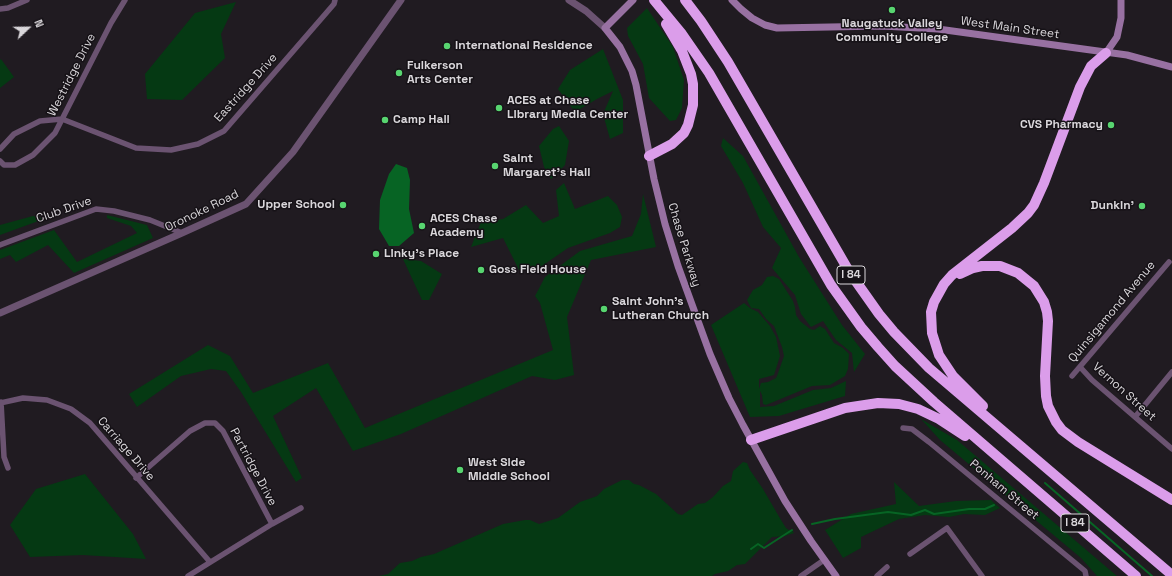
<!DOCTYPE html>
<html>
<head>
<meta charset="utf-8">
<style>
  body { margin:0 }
  #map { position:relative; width:1172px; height:576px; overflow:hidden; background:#201b21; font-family:"Space Grotesk",sans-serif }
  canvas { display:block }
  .north { position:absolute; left:8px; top:8px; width:40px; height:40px; -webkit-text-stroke:3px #161217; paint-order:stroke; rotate:68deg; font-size:11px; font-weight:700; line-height:16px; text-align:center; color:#dad7db }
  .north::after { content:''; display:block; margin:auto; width:14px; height:18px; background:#dad7db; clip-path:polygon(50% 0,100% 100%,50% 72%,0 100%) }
</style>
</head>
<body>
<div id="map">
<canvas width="1172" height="576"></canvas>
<div class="north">N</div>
</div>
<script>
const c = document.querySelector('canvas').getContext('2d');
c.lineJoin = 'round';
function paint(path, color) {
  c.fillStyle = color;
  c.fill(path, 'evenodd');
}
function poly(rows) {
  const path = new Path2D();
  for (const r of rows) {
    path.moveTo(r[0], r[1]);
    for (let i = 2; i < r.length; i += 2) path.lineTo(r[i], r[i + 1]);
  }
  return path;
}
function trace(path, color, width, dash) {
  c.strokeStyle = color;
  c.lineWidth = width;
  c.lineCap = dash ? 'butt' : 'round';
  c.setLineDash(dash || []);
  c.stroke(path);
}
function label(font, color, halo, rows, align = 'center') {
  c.font = font + ' "Space Grotesk",sans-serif';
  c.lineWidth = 3;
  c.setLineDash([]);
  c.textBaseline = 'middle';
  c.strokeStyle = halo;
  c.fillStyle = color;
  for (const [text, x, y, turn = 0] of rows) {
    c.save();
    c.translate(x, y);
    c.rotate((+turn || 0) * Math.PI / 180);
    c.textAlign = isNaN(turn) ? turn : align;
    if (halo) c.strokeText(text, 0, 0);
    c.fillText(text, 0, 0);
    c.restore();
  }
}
paint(poly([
  [236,2,221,34,225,58,182,100,147,99,145,74,195,13],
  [647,8,673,47,684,80,682,108,676,120,670,121,649,98,643,64,628,36,627,28],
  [603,49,623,100,623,133,610,139,603,114,613,91,597,99,575,112,558,89,570,70],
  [1,59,14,77,0,88,0,60],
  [559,126,569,141,565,165,551,179,544,167,539,146,553,129],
  [723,138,743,156,799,257,842,325,865,354,854,372,852,353,836,340,823,321,811,327,801,314,795,295,772,268,781,248,763,227,743,183,721,146],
  [564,183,575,209,608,196,617,205,622,217,620,227,610,233,568,248,536,270,519,270,503,238,471,247,481,222,503,219,526,205,543,223,559,216,556,190],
  [643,194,656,247,591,260,567,317,574,375,555,380,532,376,401,434,353,451,316,388,273,416,302,478,296,482,241,392,226,371,211,369,181,376,137,407,129,394,208,345,230,356,253,393,328,363,365,428,553,350,540,303,535,296,545,277,580,251,632,236,641,214],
  [107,215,147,225,153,238,74,273,48,245,16,262,10,255,0,259,0,250,54,230,77,262,137,233,131,226,107,218],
  [33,216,44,219,0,235,0,225],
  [403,259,421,261,442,274,429,300,422,300],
  [773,276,779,279,793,301,795,307,796,315,800,321,810,329,814,330,820,326,825,329,834,343,843,348,849,354,848,369,845,376,830,385,812,386,766,405,763,404,762,395,760,391,760,407,774,406,813,390,831,388,846,381,845,396,779,416,750,417,711,325,744,303,750,308,758,312,770,326,776,337,780,356,774,375,759,379,759,389,761,383,768,382,776,378,777,376,784,356,782,347,774,326,766,319,759,309,751,308,747,300,753,290,762,285,767,277],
  [921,419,957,440,1117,576,1097,576,1081,558,940,440],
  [743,462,747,463,750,470,763,489,781,520,786,528,789,530,792,530,794,533,785,536,772,537,745,564,737,565,728,571,715,574,712,576,379,576,388,574,400,563,412,561,421,557,434,554,503,524,525,520,530,520,539,524,558,518,580,502,597,496,604,489,622,480,629,480,634,484,639,485,656,494,678,514,682,515,698,504,705,503,713,497,723,486,731,481,733,471],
  [85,474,133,534,146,559,83,555,30,557,10,525,36,489],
  [894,482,919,506,956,501,991,500,1000,508,985,515,964,514,949,517,925,515,899,519,861,537,861,548,843,558,825,530,851,514,896,504]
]), '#053913');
paint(poly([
  [396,164,407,168,410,180,409,209,414,233,399,246,389,246,379,229,380,200,389,174]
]), '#076424');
trace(poly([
  [1045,483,1152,576],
  [812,524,835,519,888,512,911,515,925,510,934,514,969,509,985,509,994,505],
  [751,549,758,544,764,548,792,530]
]), '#076424', 2);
trace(poly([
  [0,9,8,8,27,0],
  [0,149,14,134,40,121,62,119,136,148,171,150,198,144,224,131,334,4,335,0],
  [0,161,4,165,15,165,33,155,55,133,111,23,125,0],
  [0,245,96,209,114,211,150,220,182,233],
  [1081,368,1092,380,1172,449],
  [1072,376,1169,262],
  [1,402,4,457,8,468],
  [0,403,23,398,47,400,71,409,90,423,210,562],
  [1135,417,1172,372],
  [903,428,912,429,929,442,1085,571,1086,576],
  [136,478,190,431,205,423,215,423,223,431,272,524],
  [910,554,947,528,982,576],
  [188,576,272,524,301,508],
  [801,576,824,560],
  [877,576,887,567]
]), '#6b5371', 5.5);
trace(poly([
  [569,0,586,11,605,28],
  [0,313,182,233,246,204,293,152,401,0]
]), '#6b5371', 7);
trace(poly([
  [633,0,605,28,620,47,632,71,636,85,654,179,665,224,678,266,710,354,729,398,743,425,785,501,811,541,836,576],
  [732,0,741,9,752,18,765,25,777,28,882,26,938,29,1127,55,1172,67],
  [1106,53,1117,37,1121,18,1121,0]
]), '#9871a2', 7);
trace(poly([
  [654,0,682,34,709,73,831,285,861,327,878,347,895,366,934,402,1136,576],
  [685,0,701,21,728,62,850,273,879,314,894,332,929,368,949,385,1172,575],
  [649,156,672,144,684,133,688,125,693,105,693,84,691,74,682,51,666,24],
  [960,274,973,268,982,266,1000,266,1018,273,1034,286,1044,302,1047,312,1048,321,1045,376,1046,396,1048,406,1056,422,1062,430,1078,442,1172,500],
  [983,406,953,376,939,355,932,333,931,312,934,302,944,284,952,275,1012,228,1028,213,1034,205,1044,183,1080,87,1091,66,1106,53],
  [751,440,845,408,878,403,899,404,918,409,939,419,965,436]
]), '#db9dea', 10);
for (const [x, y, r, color] of [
  [892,10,4,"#58d570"],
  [447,46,4,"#58d570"],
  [399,73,4,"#58d570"],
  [499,108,4,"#58d570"],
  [385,120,4,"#58d570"],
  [1111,125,4,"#58d570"],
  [495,166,4,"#58d570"],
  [343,205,4,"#58d570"],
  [1142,206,4,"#58d570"],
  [422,226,4,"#58d570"],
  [376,254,4,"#58d570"],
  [481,270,4,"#58d570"],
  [604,309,4,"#58d570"],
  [460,470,4,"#58d570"]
]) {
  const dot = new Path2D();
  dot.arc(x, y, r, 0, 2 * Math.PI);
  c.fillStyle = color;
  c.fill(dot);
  trace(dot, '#161217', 1.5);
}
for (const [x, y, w] of [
  [851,275,28],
  [1075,523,28]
]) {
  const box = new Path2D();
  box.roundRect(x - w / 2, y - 9, w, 18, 3);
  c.fillStyle = '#161217';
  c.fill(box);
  trace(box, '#dad7db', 1);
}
label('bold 11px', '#dad7db', null, [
  ["I 84",851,275],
  ["I 84",1075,523]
]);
label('bold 12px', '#dad7db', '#161217', [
  ["Naugatuck Valley",892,24,"center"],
  ["Community College",892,38,"center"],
  ["International Residence",455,46],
  ["Fulkerson",407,66],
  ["Arts Center",407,80],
  ["ACES at Chase",507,101],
  ["Library Media Center",507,115],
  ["Camp Hall",393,120],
  ["CVS Pharmacy",1103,125,"right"],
  ["Saint",503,159],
  ["Margaret's Hall",503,173],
  ["Upper School",335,205,"right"],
  ["Dunkin'",1134,206,"right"],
  ["ACES Chase",430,219],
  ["Academy",430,233],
  ["Linky’s Place",384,254],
  ["Goss Field House",489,270],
  ["Saint John's",612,302],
  ["Lutheran Church",612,316],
  ["West Side",468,463],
  ["Middle School",468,477]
], 'left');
label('12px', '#dad7db', '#161217', [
  ["West Main Street",1010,28,8],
  ["Westridge Drive",72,75,-63],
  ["Eastridge Drive",246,88,-48],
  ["Club Drive",64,210,-19],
  ["Oronoke Road",202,211,-26],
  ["Chase Parkway",684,245,73],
  ["Quinsigamond Avenue",1112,312,-50],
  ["Vernon Street",1124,392,42],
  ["Carriage Drive",126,449,49],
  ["Partridge Drive",253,467,62],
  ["Ponham Street",1004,490,40]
]);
</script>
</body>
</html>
